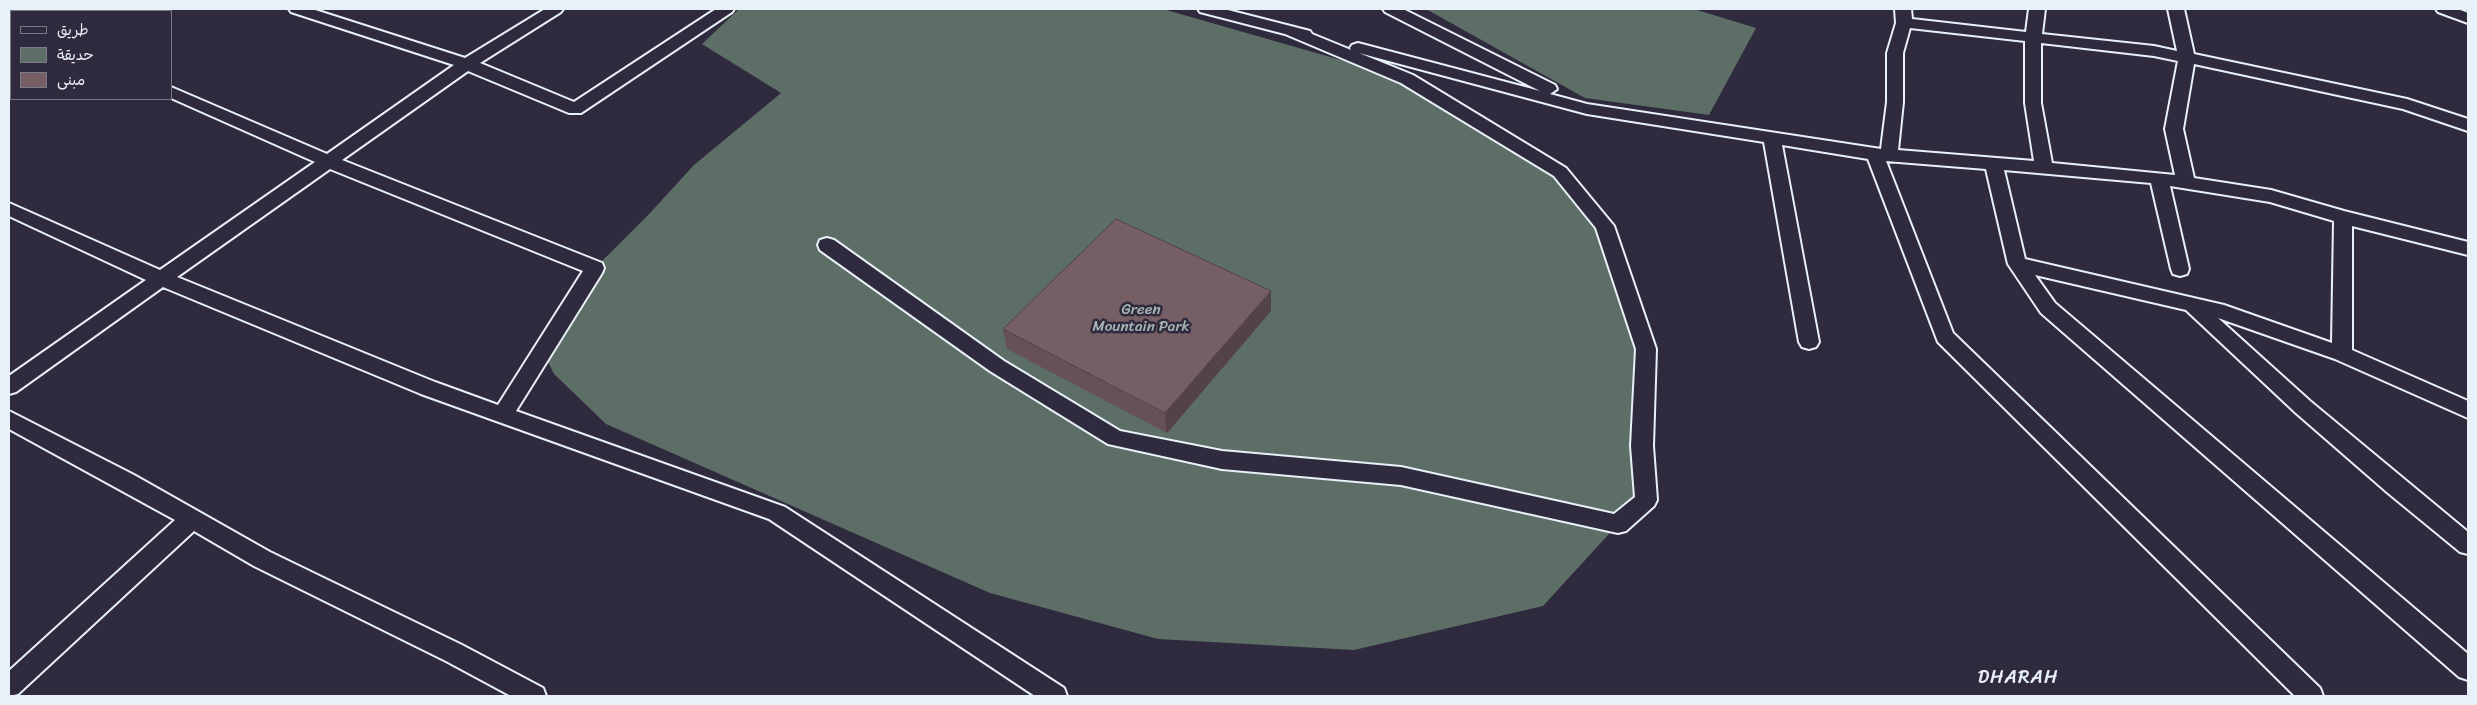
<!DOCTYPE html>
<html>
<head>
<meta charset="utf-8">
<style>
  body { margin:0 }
  #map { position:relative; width:2477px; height:705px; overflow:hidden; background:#2f2a3d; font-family:Sriracha,"Playpen Sans Arabic",sans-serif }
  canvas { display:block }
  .frame { position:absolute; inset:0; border:10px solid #e8f1f8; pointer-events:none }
  .legend { position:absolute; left:10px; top:10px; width:162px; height:90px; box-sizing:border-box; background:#2f2a3d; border:1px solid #797a88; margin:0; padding:6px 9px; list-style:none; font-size:15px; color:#e8f1f8 }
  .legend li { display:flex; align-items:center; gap:10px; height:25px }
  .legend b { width:25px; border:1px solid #797a88 }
</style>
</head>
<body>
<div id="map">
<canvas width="2477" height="705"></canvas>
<div class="frame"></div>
<ul class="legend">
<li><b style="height:6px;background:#2f2a3d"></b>طريق</li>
<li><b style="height:14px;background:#5c6e66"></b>حديقة</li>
<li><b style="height:14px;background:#765e65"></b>مبنى</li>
</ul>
</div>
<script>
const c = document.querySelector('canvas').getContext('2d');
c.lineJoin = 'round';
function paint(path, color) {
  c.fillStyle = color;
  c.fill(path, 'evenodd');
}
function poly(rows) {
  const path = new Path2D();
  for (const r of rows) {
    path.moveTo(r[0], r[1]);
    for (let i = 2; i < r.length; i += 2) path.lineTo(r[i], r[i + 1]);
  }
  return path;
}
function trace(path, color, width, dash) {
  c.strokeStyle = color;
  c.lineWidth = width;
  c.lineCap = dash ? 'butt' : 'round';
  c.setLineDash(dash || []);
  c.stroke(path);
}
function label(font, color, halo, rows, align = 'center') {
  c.font = font + ' Sriracha,sans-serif';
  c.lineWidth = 5;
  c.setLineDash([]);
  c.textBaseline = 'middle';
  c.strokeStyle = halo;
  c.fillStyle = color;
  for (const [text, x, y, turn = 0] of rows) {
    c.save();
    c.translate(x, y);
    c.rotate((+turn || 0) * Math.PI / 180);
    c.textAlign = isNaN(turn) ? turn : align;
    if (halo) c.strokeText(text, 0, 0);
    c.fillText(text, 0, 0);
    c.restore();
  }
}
paint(poly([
  [739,9,1163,9,1407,79,1560,172,1605,226,1646,349,1646,500,1618,524,1543,606,1354,650,1158,639,990,593,606,424,554,374,542,350,595,268,650,213,694,165,781,93,702,44],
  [1426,9,1694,9,1756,28,1709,115,1585,98]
]), '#5c6e66');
const street = poly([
  [112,9,129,9,127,11,110,11,112,9],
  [289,9,312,9,465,58,545,9,563,9,561,12,480,63,574,102,716,9,734,9,732,12,581,113,569,113,468,71,342,160,602,263,604,268,602,273,516,411,785,507,1064,688,1067,696,1035,696,769,519,421,394,163,287,16,392,9,394,9,376,146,280,9,216,9,203,160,270,315,162,171,98,171,87,327,154,454,65,291,12,289,9],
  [330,169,583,271,498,405,435,382,177,277,330,169],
  [1198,9,1224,9,1310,31,1312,34,1351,50,1350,48,1352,45,1358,43,1540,91,1385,12,1383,9,1403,9,1555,85,1557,89,1550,94,1587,104,1881,149,1887,102,1887,53,1896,23,1895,9,1911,9,1912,19,2026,32,2029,9,2045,9,2042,34,2154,46,2177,51,2168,9,2184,9,2194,54,2407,99,2468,119,2468,131,2403,109,2194,64,2183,129,2194,178,2271,190,2344,211,2468,242,2468,255,2352,226,2352,350,2468,401,2468,418,2335,359,2218,318,2310,401,2468,532,2468,554,2460,552,2388,493,2296,413,2186,310,2035,275,2055,303,2468,654,2468,680,2459,677,2041,313,2008,264,1986,169,1886,161,1953,333,2320,688,2323,696,2295,696,1938,342,1868,159,1782,145,1819,342,1816,347,1809,349,1802,347,1799,342,1764,142,1587,114,1359,53,1413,75,1566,168,1614,226,1656,349,1653,446,1657,500,1654,506,1626,531,1618,533,1401,485,1222,469,1108,444,990,371,820,250,818,245,820,240,827,238,834,240,1004,361,1120,431,1222,451,1401,467,1614,514,1635,497,1631,446,1636,349,1596,228,1554,176,1401,83,1285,34,1200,12,1198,9],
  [1910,28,2025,41,2025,103,2034,161,1898,150,1903,102,1903,53,1910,28],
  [2041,43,2154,56,2178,61,2165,129,2175,175,2052,163,2041,103,2041,43],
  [2004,170,2151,183,2171,269,2173,274,2180,276,2187,274,2189,269,2170,186,2270,202,2334,221,2332,343,2224,305,2025,259,2004,170],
  [2436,9,2458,9,2468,13,2468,23,2438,12,2436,9],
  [9,84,11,84,11,96,9,96,9,84],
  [9,411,134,475,270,552,462,645,543,688,546,696,511,696,446,661,254,566,194,531,18,694,9,696,9,671,175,520,9,429,9,411]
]);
const highway = poly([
  [9,9,33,9,31,11,11,11,11,16,9,9],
  [44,9,67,9,65,11,42,11,44,9],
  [81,9,105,9,103,11,79,11,81,9],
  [11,33,11,48,9,49,9,34,11,33],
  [11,61,11,76,9,77,9,62,11,61]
]);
trace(street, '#e8f1f8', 4);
trace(highway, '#e8f1f8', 3);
paint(street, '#2f2a3d');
paint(highway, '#776954');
paint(poly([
  [1271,311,1167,433,1007,349,1003,329]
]), '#655157');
paint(poly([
  [1271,291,1271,311,1167,433,1165,413]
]), '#534247');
const building = poly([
  [1116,219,1271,291,1165,413,1003,329,1116,219]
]);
paint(building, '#765e65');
trace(building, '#534247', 1);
label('15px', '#a9b6b6', '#2f2a3d', [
  ["Green",1141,310],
  ["Mountain Park",1141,327]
]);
c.letterSpacing = '1px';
label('19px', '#e8f1f8', '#2f2a3d', [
  ["DHARAH",2018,678]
]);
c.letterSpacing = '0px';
</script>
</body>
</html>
